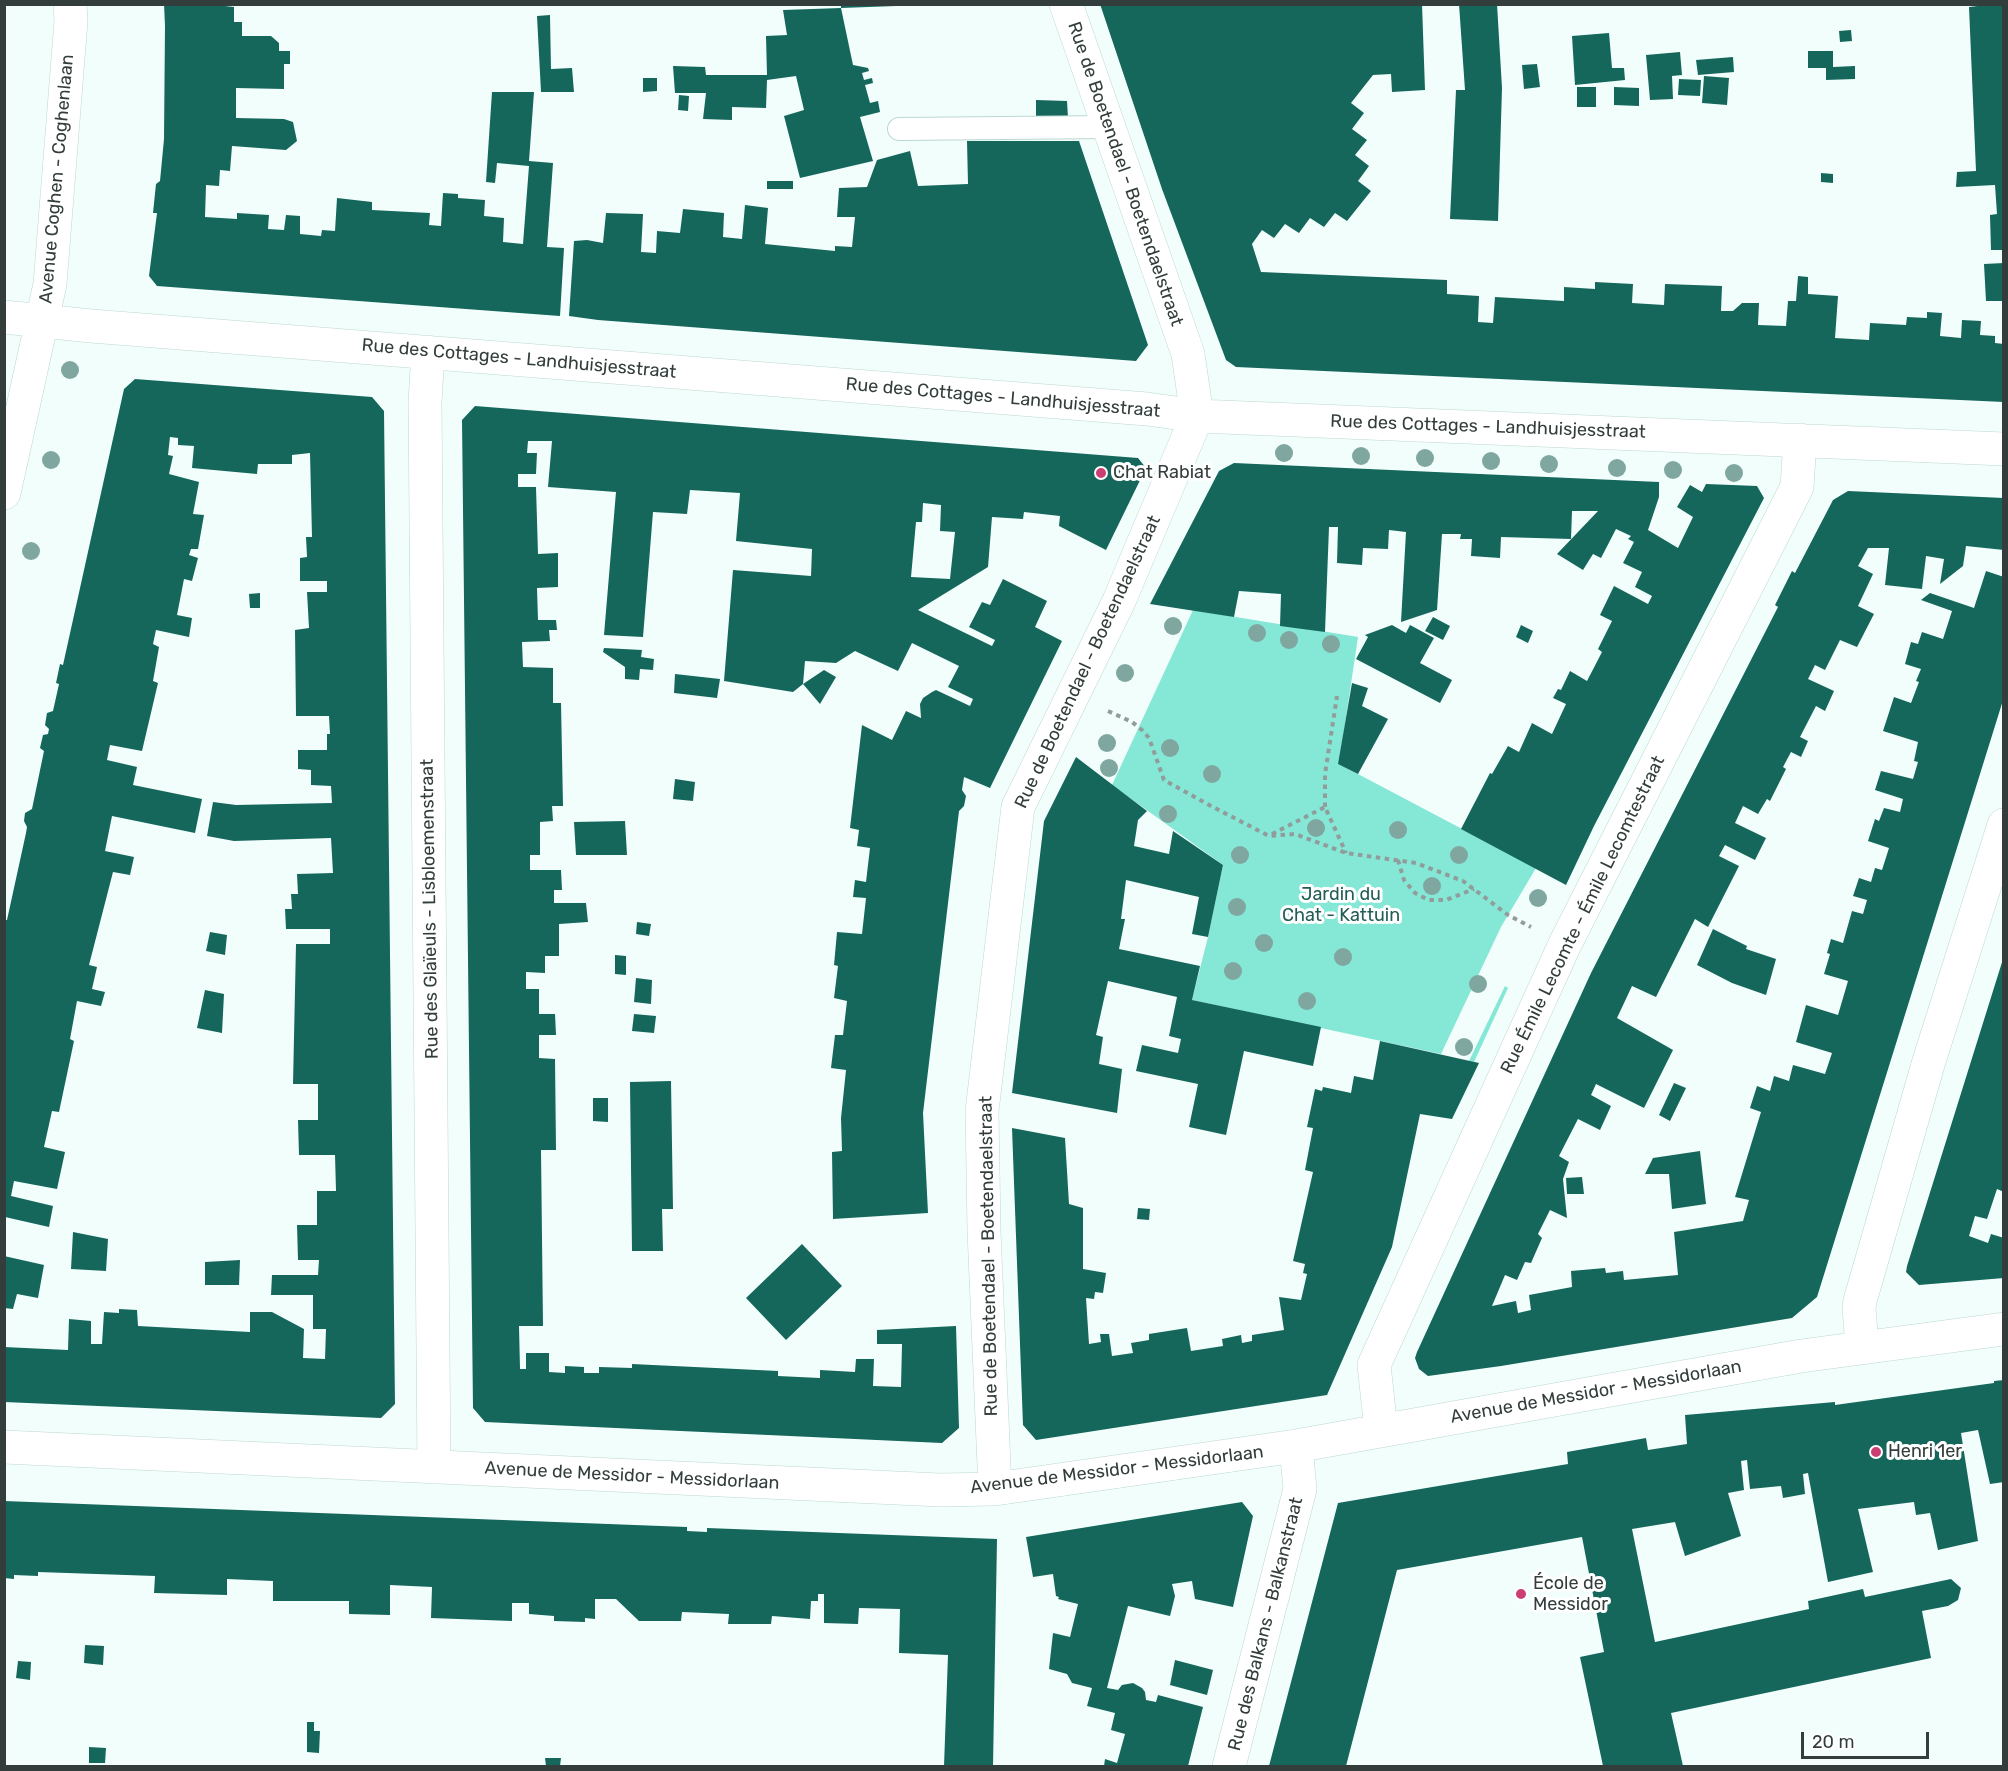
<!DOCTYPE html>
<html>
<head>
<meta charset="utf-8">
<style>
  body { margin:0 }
  #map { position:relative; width:2008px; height:1771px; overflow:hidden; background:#f2fefc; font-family:Rubik,sans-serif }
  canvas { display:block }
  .frame { position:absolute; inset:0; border:6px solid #333e3c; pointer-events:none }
  .scale { position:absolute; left:1801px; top:1732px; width:128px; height:27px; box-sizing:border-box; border:3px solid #333e3c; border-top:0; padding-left:8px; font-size:18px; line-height:21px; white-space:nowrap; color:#333e3c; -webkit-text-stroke:4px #fff; paint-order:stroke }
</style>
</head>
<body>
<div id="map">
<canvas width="2008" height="1771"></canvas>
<div class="frame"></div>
<div class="scale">20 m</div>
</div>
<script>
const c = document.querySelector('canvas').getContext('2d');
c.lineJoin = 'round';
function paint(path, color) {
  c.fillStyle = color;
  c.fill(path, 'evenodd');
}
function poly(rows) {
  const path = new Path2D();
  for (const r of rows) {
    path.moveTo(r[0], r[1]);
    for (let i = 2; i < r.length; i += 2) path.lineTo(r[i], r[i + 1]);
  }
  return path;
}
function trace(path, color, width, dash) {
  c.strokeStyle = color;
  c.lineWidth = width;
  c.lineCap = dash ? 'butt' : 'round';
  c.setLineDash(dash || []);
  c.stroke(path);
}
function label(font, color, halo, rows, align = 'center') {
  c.font = font + ' Rubik,sans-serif';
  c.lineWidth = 6;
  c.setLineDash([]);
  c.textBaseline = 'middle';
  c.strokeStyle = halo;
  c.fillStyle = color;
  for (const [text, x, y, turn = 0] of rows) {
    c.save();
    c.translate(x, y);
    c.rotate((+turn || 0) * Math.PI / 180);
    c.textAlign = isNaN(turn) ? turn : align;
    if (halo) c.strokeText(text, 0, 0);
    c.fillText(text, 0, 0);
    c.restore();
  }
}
paint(poly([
  [1193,610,1358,637,1339,764,1536,868,1501,927,1441,1054,1192,1000,1208,937,1223,865,1112,785],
  [1505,986,1508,988,1474,1062,1469,1061]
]), '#85e7d5');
paint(poly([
  [164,4,224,4,225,6,234,7,234,22,242,22,242,36,271,36,279,43,279,51,290,51,290,64,284,64,284,89,236,88,236,118,284,119,293,122,297,141,286,150,232,146,230,171,220,170,219,186,206,185,205,217,237,219,237,213,269,215,268,229,284,230,286,215,300,216,300,234,321,236,322,230,335,231,337,198,372,202,372,210,430,213,429,225,441,226,443,193,458,194,458,198,485,200,484,216,504,218,503,242,523,244,529,166,497,163,495,183,486,182,492,92,534,92,529,161,553,163,547,247,564,248,560,316,157,286,149,276,157,213,153,213,156,184,160,181,164,139,165,26],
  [841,4,896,4,896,6,841,8],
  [1100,4,1422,4,1425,90,1392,92,1391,74,1373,75,1351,103,1364,113,1352,129,1367,140,1355,155,1369,166,1358,181,1371,191,1347,221,1335,213,1324,227,1310,218,1299,233,1285,224,1274,238,1262,230,1252,244,1261,272,1447,280,1447,294,1479,296,1478,322,1493,323,1495,297,1564,301,1564,287,1595,289,1595,282,1633,284,1632,303,1664,305,1665,284,1722,286,1721,311,1733,311,1742,303,1759,303,1758,325,1786,326,1788,301,1796,301,1798,276,1808,277,1808,294,1838,296,1835,338,1869,340,1870,323,1906,325,1907,317,1927,318,1927,312,1942,313,1940,336,1961,338,1962,320,1981,321,1980,335,1995,336,1995,343,2004,344,2004,402,1236,367,1226,360,1162,189],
  [1459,4,1497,4,1502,88,1498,221,1450,219,1456,90,1465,90],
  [1995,4,2004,4,2004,250,1991,250,1990,215,1997,214,1995,185,1956,187,1957,172,1976,171,1969,7],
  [841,8,853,65,868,68,869,71,862,73,864,80,872,78,873,83,865,85,870,103,878,101,880,112,860,117,873,161,800,178,784,116,804,110,796,76,767,80,766,108,732,107,732,120,703,119,706,93,675,93,673,66,705,67,706,75,767,75,766,36,787,35,783,10],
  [550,15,551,69,572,68,574,92,541,92,537,16],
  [1851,30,1852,41,1840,42,1839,31],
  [1609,33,1612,68,1624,68,1625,80,1575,85,1572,36],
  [1808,51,1833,51,1833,67,1855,66,1855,79,1826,80,1826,68,1808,68],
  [1680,52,1682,75,1672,76,1673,99,1650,100,1646,55],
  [1733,57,1734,72,1698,75,1696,60],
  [1537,64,1540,87,1524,89,1522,65],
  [1704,76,1729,78,1727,105,1702,103],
  [643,78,657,78,657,91,643,92],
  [1679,79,1701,80,1700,96,1678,95],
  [1577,87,1596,87,1596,107,1577,107],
  [1614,87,1639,88,1639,106,1614,105],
  [679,95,689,96,688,111,678,110],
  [1036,100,1067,101,1068,118,1036,118],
  [967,141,1079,141,1148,345,1136,361,598,320,569,316,574,241,587,240,603,243,606,213,643,214,641,252,656,253,657,231,680,233,683,209,724,213,723,237,742,239,745,205,768,208,765,244,835,251,835,246,852,247,855,217,837,217,839,188,867,187,877,160,910,151,918,186,968,184],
  [1821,173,1833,174,1833,183,1821,182],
  [767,181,793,181,793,189,767,189],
  [2004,263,2004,301,1986,301,1984,264],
  [135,379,372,397,384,411,395,1404,381,1418,4,1402,4,1347,68,1350,69,1319,91,1321,91,1344,102,1344,104,1312,119,1313,119,1309,137,1310,138,1326,250,1332,250,1312,272,1312,304,1329,303,1358,325,1359,326,1329,313,1329,313,1295,271,1295,272,1275,318,1275,319,1260,298,1260,297,1225,317,1225,317,1191,336,1191,335,1155,299,1155,298,1120,318,1120,318,1084,293,1084,296,944,330,944,330,929,286,929,285,909,292,909,291,894,298,894,297,874,333,873,331,838,234,841,207,836,213,802,236,805,332,803,331,786,311,785,311,770,298,769,298,750,327,750,327,734,330,734,329,716,296,716,295,630,309,628,307,592,327,592,327,581,300,581,300,558,307,557,306,537,312,537,310,453,292,455,292,464,258,464,257,474,192,468,194,446,178,445,178,438,170,437,168,455,173,456,169,474,199,482,193,514,204,515,198,549,191,549,189,555,198,558,192,581,184,579,177,615,192,618,189,637,156,630,153,644,159,647,153,681,158,683,142,751,110,745,107,760,137,767,133,785,202,799,195,833,112,816,105,851,134,857,130,875,113,872,89,965,97,967,92,989,105,992,101,1006,77,1001,70,1039,74,1041,59,1112,52,1111,44,1147,65,1152,57,1189,14,1181,11,1196,53,1206,49,1227,5,1217,5,920,7,920,26,833,27,827,24,821,25,813,32,809,44,751,40,748,43,735,48,734,49,729,45,725,47,713,53,711,59,684,56,683,60,664,63,665,124,389],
  [475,406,1138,458,1146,468,1106,550,1059,526,1060,516,1024,512,1023,519,992,517,988,567,918,610,992,646,995,640,969,627,982,602,990,605,1003,579,1047,601,1035,627,1062,641,990,788,964,777,962,790,966,796,964,806,959,811,923,1113,928,1213,833,1219,832,1152,842,1151,841,1118,846,1070,831,1068,835,1035,843,1035,847,1001,834,998,838,966,834,965,837,932,862,934,866,898,853,897,855,880,866,882,870,848,857,846,859,830,850,828,862,725,892,740,906,711,921,718,920,704,923,698,932,692,936,690,970,706,973,699,948,687,959,666,912,643,898,671,855,651,836,663,805,661,803,684,793,692,724,681,733,570,811,576,812,549,736,541,740,493,690,490,687,514,653,512,643,637,604,635,616,492,548,487,552,441,528,441,527,453,537,453,536,474,518,474,518,487,536,487,538,554,558,553,558,587,537,588,538,620,556,620,557,630,549,630,550,641,522,642,523,667,553,668,553,703,561,703,563,806,552,806,553,821,540,822,540,855,530,855,530,870,561,870,562,890,554,890,554,903,586,903,588,922,559,924,559,956,545,956,545,973,526,972,526,989,539,989,539,1014,555,1014,556,1035,539,1035,539,1058,555,1059,556,1150,541,1150,543,1326,519,1326,520,1369,526,1369,526,1353,549,1353,549,1372,565,1373,565,1366,584,1367,584,1373,599,1373,599,1367,632,1368,632,1364,778,1371,778,1376,820,1378,820,1370,855,1372,856,1359,874,1359,873,1386,901,1387,902,1344,877,1344,877,1330,956,1326,959,1428,942,1443,485,1422,473,1408,462,420],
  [923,503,941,505,940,531,955,532,950,579,911,577,916,522,922,522],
  [1234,463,1659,482,1659,497,1648,530,1678,548,1693,517,1677,507,1690,485,1702,492,1706,484,1757,486,1764,498,1594,826,1566,885,1461,829,1490,773,1492,774,1508,746,1519,752,1532,723,1552,734,1566,704,1553,698,1558,689,1561,690,1570,671,1587,681,1602,652,1598,649,1612,621,1600,615,1614,586,1648,604,1652,596,1635,587,1642,572,1623,563,1634,542,1628,539,1631,536,1616,529,1601,558,1593,554,1583,570,1557,554,1598,511,1572,511,1571,539,1501,537,1500,558,1471,556,1472,539,1460,539,1461,534,1442,534,1437,610,1401,622,1406,532,1389,530,1388,549,1363,548,1362,565,1337,563,1338,527,1329,527,1325,632,1280,626,1281,594,1239,591,1234,617,1150,604,1219,471],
  [1848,491,2004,498,2004,550,1966,546,1963,566,1940,584,1944,559,1926,556,1922,589,1885,585,1889,548,1868,548,1858,566,1873,574,1858,606,1874,614,1857,647,1840,640,1825,670,1815,665,1808,679,1834,691,1825,711,1816,706,1800,737,1808,741,1801,757,1791,752,1783,767,1786,769,1770,801,1767,799,1758,814,1743,806,1735,823,1766,838,1755,860,1725,845,1719,856,1739,866,1708,927,1695,919,1656,997,1632,986,1617,1018,1673,1050,1644,1108,1596,1084,1591,1095,1611,1106,1600,1130,1578,1119,1559,1156,1569,1162,1563,1179,1567,1218,1550,1210,1538,1234,1542,1238,1531,1263,1525,1262,1517,1280,1505,1275,1492,1306,1516,1301,1518,1313,1531,1310,1529,1295,1572,1287,1571,1271,1605,1268,1606,1273,1623,1271,1624,1280,1678,1275,1674,1232,1743,1221,1749,1200,1735,1197,1761,1112,1750,1108,1757,1086,1770,1091,1774,1076,1789,1081,1793,1065,1825,1074,1832,1053,1796,1042,1806,1005,1838,1015,1848,981,1824,974,1830,954,1827,953,1831,939,1843,943,1852,911,1863,914,1867,900,1853,896,1859,878,1871,882,1875,868,1882,870,1889,848,1868,841,1875,819,1879,821,1884,808,1900,812,1903,799,1875,790,1881,771,1913,779,1918,762,1914,761,1918,742,1883,731,1894,697,1911,703,1919,682,1916,681,1921,669,1905,664,1911,642,1918,644,1922,632,1943,639,1952,611,1921,600,1930,593,1974,608,1986,571,2004,577,2004,697,1817,1297,1792,1318,1501,1366,1428,1376,1419,1369,1415,1358,1417,1352,1591,973,1778,607,1775,605,1792,571,1795,573,1833,500],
  [260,593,260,608,250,608,249,594],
  [1433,617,1450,626,1443,640,1425,631],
  [1392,625,1406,633,1410,625,1434,638,1420,663,1452,680,1440,703,1356,659,1368,637,1365,635],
  [1521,625,1533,631,1528,643,1516,637],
  [604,648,642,650,641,657,654,659,653,670,640,669,639,680,625,679,625,667,603,652],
  [824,670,836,677,820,704,803,684],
  [675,674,720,679,717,698,674,693],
  [1352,683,1368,688,1362,706,1388,719,1358,774,1338,764],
  [1076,757,1147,811,1138,820,1134,846,1169,854,1173,831,1223,865,1208,937,1192,934,1199,897,1126,880,1121,919,1125,919,1119,949,1200,966,1192,1000,1321,1027,1313,1066,1244,1051,1226,1135,1189,1127,1198,1084,1136,1071,1142,1045,1178,1053,1181,1039,1169,1036,1177,997,1108,981,1096,1035,1103,1037,1099,1064,1122,1069,1117,1113,1012,1093,1044,821],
  [675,779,695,782,693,801,673,799],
  [625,821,627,855,576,855,574,822],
  [637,922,651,924,649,936,636,934],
  [1713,929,1747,946,1746,949,1776,959,1766,995,1732,983,1697,965],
  [210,932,227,935,225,955,206,951],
  [615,955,626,956,626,975,615,974],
  [2003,959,2004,1192,1997,1189,1987,1219,1975,1216,1969,1236,1988,1243,1991,1234,2004,1238,2004,1278,1919,1285,1906,1272,1907,1266],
  [636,978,652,980,651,1004,634,1002],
  [205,990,224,994,222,1033,197,1028],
  [634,1014,656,1016,654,1033,632,1031],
  [1380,1041,1479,1063,1452,1119,1420,1114,1392,1247,1327,1395,1036,1440,1023,1425,1012,1128,1065,1138,1069,1204,1083,1208,1083,1269,1106,1273,1103,1293,1095,1292,1094,1299,1086,1298,1089,1344,1101,1342,1100,1334,1109,1334,1112,1356,1133,1353,1131,1343,1149,1340,1149,1334,1187,1328,1191,1351,1223,1346,1222,1339,1241,1335,1242,1343,1252,1341,1252,1335,1284,1330,1279,1297,1301,1300,1307,1274,1303,1273,1305,1264,1293,1261,1313,1172,1305,1170,1313,1128,1307,1127,1315,1089,1322,1091,1323,1087,1351,1093,1354,1076,1373,1080],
  [671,1081,673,1209,662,1209,663,1251,632,1251,630,1082],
  [1674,1083,1686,1088,1670,1121,1659,1115],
  [593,1098,608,1098,608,1122,593,1121],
  [1700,1151,1706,1204,1672,1209,1669,1174,1645,1174,1653,1158],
  [1582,1177,1584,1194,1567,1194,1566,1178],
  [1138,1208,1150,1209,1149,1220,1137,1219],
  [73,1232,108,1239,106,1271,71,1269],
  [802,1244,842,1286,786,1340,746,1298],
  [4,1256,44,1265,38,1298,17,1294,13,1309,4,1308],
  [240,1260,239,1285,205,1285,205,1262],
  [2004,1380,2004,1482,1990,1484,1978,1430,1961,1433,1978,1541,1938,1550,1930,1513,1916,1515,1914,1502,1858,1509,1873,1572,1828,1582,1808,1473,1803,1474,1805,1494,1783,1498,1781,1486,1750,1489,1747,1460,1741,1461,1744,1490,1728,1493,1741,1536,1685,1556,1675,1522,1632,1529,1655,1642,1809,1609,1808,1601,1863,1589,1865,1597,1951,1579,1961,1588,1958,1600,1948,1606,1922,1611,1931,1658,1671,1713,1683,1766,1603,1766,1580,1657,1604,1652,1582,1537,1397,1570,1346,1766,1269,1766,1338,1503,1568,1464,1567,1452,1646,1438,1648,1450,1687,1444,1685,1415,1835,1402,1835,1405,1994,1383,1994,1381],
  [4,1501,687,1527,687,1531,707,1532,707,1528,997,1539,993,1766,944,1766,948,1655,899,1653,900,1609,859,1608,858,1624,824,1623,824,1594,818,1594,818,1601,811,1601,810,1619,772,1616,771,1624,728,1624,729,1614,682,1612,681,1621,639,1621,616,1599,595,1599,595,1619,585,1618,585,1622,554,1621,554,1616,529,1614,529,1603,512,1603,512,1621,431,1618,432,1587,390,1585,390,1615,349,1614,349,1601,273,1601,273,1581,227,1579,227,1595,154,1593,155,1576,38,1572,38,1576,14,1575,14,1579,4,1578],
  [1242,1502,1253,1516,1233,1607,1195,1599,1192,1581,1172,1584,1175,1596,1170,1616,1128,1606,1107,1688,1118,1690,1122,1685,1133,1683,1142,1688,1145,1692,1146,1700,1156,1702,1158,1695,1203,1707,1188,1766,1104,1766,1105,1759,1117,1763,1125,1734,1111,1730,1115,1713,1087,1706,1092,1688,1072,1683,1067,1674,1049,1669,1053,1633,1070,1637,1078,1604,1058,1599,1059,1597,1056,1596,1053,1574,1033,1577,1026,1537],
  [85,1645,104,1646,103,1665,84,1663],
  [1175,1660,1213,1670,1207,1695,1170,1685],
  [18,1661,31,1662,30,1680,16,1678],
  [307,1722,314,1722,314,1731,320,1731,319,1753,307,1752],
  [89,1747,106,1748,105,1763,89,1763],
  [545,1758,561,1758,560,1766,546,1766]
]), '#15675c');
const service = poly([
  [899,129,1108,127]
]);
const minor = poly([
  [4,317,91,326,1147,409,1197,416,2004,449],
  [428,352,425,402,434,1467],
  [4,493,50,284,71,21,70,4],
  [1862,1346,1859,1308,1860,1301,1929,1061,2004,825],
  [1381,1430,1374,1365,1565,944,1797,487,1800,440],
  [4,1447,940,1490,995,1489,1296,1446,1801,1356,2004,1329],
  [995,1489,984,1231,982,1111,1018,807,1119,601,1197,416,1188,354,1066,4],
  [1229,1766,1300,1489,1296,1446]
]);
trace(service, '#bbd8d1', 24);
trace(minor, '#bbd8d1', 34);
trace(poly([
  [1108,711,1132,722,1142,730,1149,738,1164,780,1211,806,1269,836,1295,834,1346,853,1416,863,1463,881,1508,915,1531,927],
  [1325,807,1325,774,1337,696],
  [1272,834,1325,807,1346,853],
  [1398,860,1404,880,1415,893,1429,900,1446,900,1474,889]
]), '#919d9b', 4, [4.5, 4.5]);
trace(service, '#fff', 22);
trace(minor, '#fff', 33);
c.fillStyle = '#80a6a0';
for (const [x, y] of [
  [70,370],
  [1284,453],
  [1361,456],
  [1425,458],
  [51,460],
  [1491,461],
  [1549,464],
  [1617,468],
  [1673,470],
  [1734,473],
  [31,551],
  [1173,626],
  [1257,633],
  [1289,640],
  [1331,644],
  [1125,673],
  [1107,743],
  [1170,748],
  [1109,768],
  [1212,774],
  [1168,814],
  [1316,828],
  [1398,830],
  [1240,855],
  [1459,855],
  [1432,886],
  [1538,898],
  [1237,907],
  [1264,943],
  [1343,957],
  [1233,971],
  [1478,984],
  [1307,1001],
  [1464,1047]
]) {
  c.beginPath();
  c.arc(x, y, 9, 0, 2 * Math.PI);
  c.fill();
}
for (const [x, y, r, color] of [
  [1101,473,6,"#ca3e73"],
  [1876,1452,6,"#ca3e73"],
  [1521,1594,6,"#ca3e73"]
]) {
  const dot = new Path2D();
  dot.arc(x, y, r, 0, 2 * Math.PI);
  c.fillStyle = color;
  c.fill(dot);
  trace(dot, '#fff', 2);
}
label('18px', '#333e3c', '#fff', [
  ["Rue de Boetendael - Boetendaelstraat",1125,174,71],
  ["Avenue Coghen - Coghenlaan",57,179,-85],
  ["Rue des Cottages - Landhuisjesstraat",519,359,5],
  ["Rue des Cottages - Landhuisjesstraat",1003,398,5],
  ["Rue des Cottages - Landhuisjesstraat",1488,427,2],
  ["Rue de Boetendael - Boetendaelstraat",1088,662,-65],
  ["Rue des Glaïeuls - Lisbloemenstraat",430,909,-91],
  ["Rue Émile Lecomte - Émile Lecomtestraat",1583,915,-64],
  ["Rue de Boetendael - Boetendaelstraat",989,1256,-91],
  ["Avenue de Messidor - Messidorlaan",1596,1392,-10],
  ["Avenue de Messidor - Messidorlaan",1117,1470,-7],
  ["Avenue de Messidor - Messidorlaan",632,1476,3],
  ["Rue des Balkans - Balkanstraat",1266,1624,-76]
]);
label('18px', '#333e3c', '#fff', [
  ["Chat Rabiat",1113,473],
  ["Henri 1er",1888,1452],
  ["École de",1533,1584],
  ["Messidor",1533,1605]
], 'left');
label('18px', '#225e55', '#fff', [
  ["Jardin du",1341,895],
  ["Chat - Kattuin",1341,916]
]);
</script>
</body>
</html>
